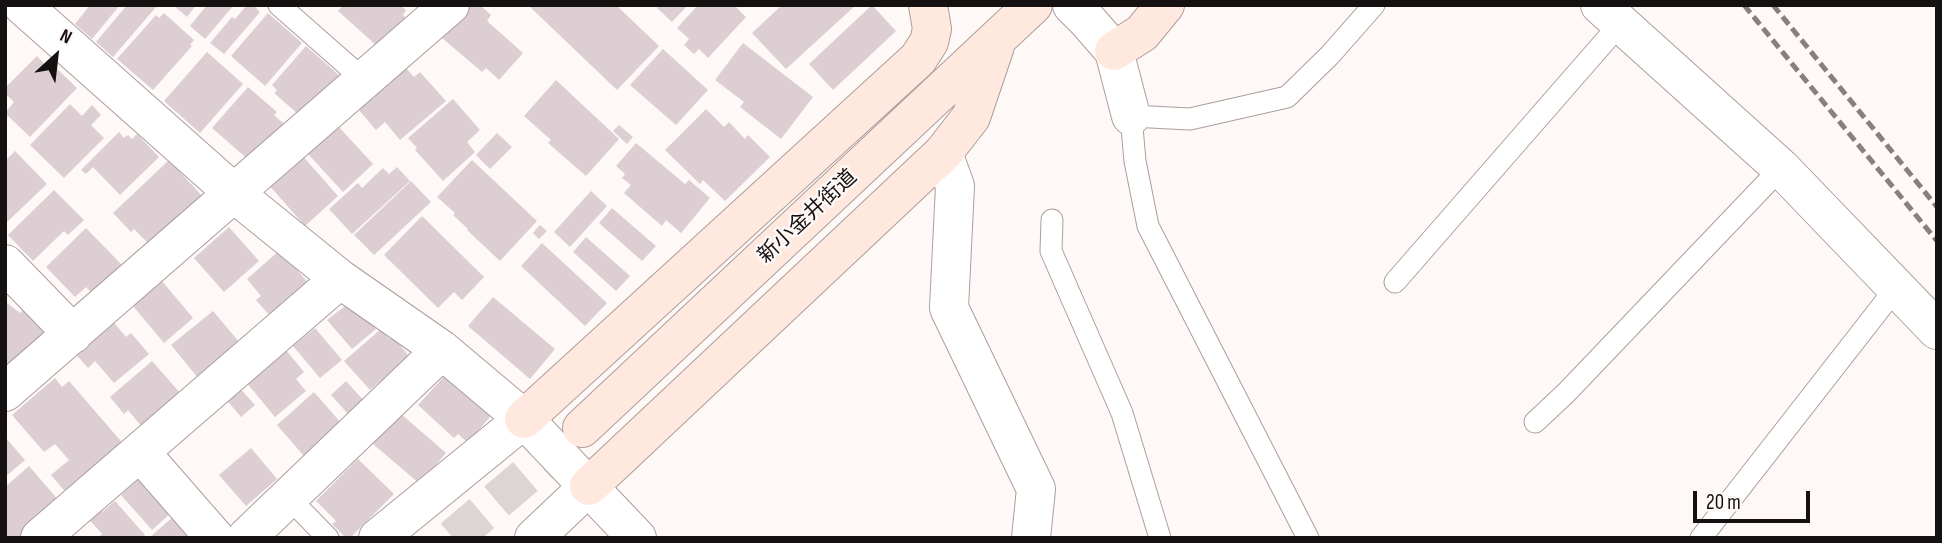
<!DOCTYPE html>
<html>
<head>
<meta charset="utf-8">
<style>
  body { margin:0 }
  #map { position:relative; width:1942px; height:543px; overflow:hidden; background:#fef8f7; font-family:"Sofia Sans Condensed",sans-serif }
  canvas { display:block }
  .frame { position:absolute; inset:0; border:7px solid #161111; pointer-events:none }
  .north { position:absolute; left:21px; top:21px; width:70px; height:70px; -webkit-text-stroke:5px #fef8f7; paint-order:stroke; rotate:27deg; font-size:19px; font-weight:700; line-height:28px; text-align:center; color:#161111 }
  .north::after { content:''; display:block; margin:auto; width:24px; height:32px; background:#161111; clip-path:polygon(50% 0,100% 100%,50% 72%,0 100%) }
  .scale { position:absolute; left:1693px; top:491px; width:117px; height:32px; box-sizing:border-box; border:4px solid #161111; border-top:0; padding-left:9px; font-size:21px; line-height:24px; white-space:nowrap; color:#161111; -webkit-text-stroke:5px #fef8f7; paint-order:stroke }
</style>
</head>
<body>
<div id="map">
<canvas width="1942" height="543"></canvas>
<div class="frame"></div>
<div class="north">N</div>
<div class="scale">20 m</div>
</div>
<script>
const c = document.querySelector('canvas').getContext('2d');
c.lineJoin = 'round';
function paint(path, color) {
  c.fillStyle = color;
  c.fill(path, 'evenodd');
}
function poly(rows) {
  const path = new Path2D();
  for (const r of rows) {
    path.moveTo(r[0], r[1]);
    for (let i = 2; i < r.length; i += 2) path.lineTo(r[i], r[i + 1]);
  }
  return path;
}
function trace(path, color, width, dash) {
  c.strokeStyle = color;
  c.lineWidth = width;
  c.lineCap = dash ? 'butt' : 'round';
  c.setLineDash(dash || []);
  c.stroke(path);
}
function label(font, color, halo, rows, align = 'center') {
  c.font = font + ' "Sofia Sans Condensed","Noto Sans JP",sans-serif';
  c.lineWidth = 5;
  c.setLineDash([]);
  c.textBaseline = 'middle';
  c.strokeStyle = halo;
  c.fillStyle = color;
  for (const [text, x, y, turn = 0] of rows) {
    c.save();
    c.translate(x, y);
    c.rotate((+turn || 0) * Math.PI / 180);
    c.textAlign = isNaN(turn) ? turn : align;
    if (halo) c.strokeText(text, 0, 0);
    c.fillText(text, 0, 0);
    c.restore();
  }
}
paint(poly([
  [90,5,120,5,92,39,75,24],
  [127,5,156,7,113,57,96,42],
  [173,5,196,5,187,17],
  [207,5,234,5,205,39,190,26],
  [247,5,253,5,260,12,224,54,210,43,232,17,235,19],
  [343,5,400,5,406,10,403,15,407,19,390,38,386,34,376,45,338,11],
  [471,5,480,5,491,15,487,21,523,53,499,80,486,68,482,72,442,38],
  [528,5,616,5,659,46,617,90],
  [659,5,688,5,672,22,657,8],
  [698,5,734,5,746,17,708,58,699,49,694,54,684,45,689,39,677,28],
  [782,5,856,5,786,69,752,33],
  [872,5,896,31,833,90,809,64],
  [164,13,194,40,190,45,192,46,153,90,117,59,156,15,159,18],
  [268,13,302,43,265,86,231,56],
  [743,43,813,97,781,139,740,107,744,102,715,80],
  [306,46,339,75,304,114,298,114,274,93,277,90,272,85],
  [663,49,708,90,676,125,630,85],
  [207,52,243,84,200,133,164,101],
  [37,56,47,67,51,63,77,88,30,137,5,113,14,102,5,93,5,88],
  [406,68,414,77,420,72,446,101,400,140,385,122,376,130,358,109],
  [556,80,619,139,586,176,548,143,551,140,524,116],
  [248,87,277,112,274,115,284,124,251,162,212,128],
  [453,99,480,130,467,142,475,152,443,181,415,150,417,148,408,138],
  [70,104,82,116,92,105,101,115,91,125,104,138,64,178,30,145],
  [706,109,724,127,729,122,745,139,748,135,770,157,725,201,703,180,700,184,665,150],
  [619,125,633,137,627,144,613,131],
  [338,126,373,164,343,192,308,154],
  [119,132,124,138,128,135,132,139,137,134,159,157,120,195,93,167,86,174,81,170],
  [497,133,512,147,490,169,476,155],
  [636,143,685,184,689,180,710,198,681,233,666,220,662,226,624,193,631,185,622,178,625,174,616,166],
  [15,151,47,184,5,224,5,161],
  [300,153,338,196,305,226,267,183],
  [169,160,203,197,151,246,134,229,131,232,113,213],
  [472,160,537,221,500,261,467,230,468,229,453,215,455,213,437,197],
  [397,167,410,181,352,234,329,209,358,183,362,188,383,168,389,174],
  [411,181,431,202,374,255,354,235],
  [54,190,84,220,68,235,64,231,33,261,8,235],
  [591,191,607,206,570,247,554,232],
  [612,208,656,246,642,261,599,223],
  [422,216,484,277,462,300,454,292,438,308,384,255],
  [540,225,547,231,539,239,533,233],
  [229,227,259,261,224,292,194,258],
  [86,228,123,266,93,294,86,287,75,297,46,267],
  [586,237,630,276,616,291,573,252],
  [542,243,607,303,585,326,521,266],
  [280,250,309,284,271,317,256,300,261,296,247,279],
  [162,281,193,318,164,343,133,306],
  [493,297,555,349,530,379,468,326],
  [7,303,20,313,25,308,46,330,38,337,40,339,9,369,5,365,5,305],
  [349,303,360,310,376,329,352,349,327,320],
  [213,311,240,343,198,378,171,345],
  [111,319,126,337,131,333,149,354,114,383,95,361,88,368,73,351],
  [315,328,342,360,320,378,293,346],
  [381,329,389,339,392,336,409,356,370,390,344,361],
  [286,350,304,372,296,379,306,391,275,417,246,382],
  [152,361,181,394,142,427,128,410,124,414,110,397],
  [449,371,494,412,468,443,458,434,454,438,418,405],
  [55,378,62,387,69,381,126,447,70,497,51,475,69,460,55,444,44,452,12,415],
  [346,381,365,402,349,415,331,395],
  [237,385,255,405,241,417,224,397],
  [314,392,341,423,304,456,277,425],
  [400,413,446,453,420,484,373,444],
  [5,437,25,460,5,477],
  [251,448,277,479,246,506,219,475],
  [358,459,394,494,350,538,346,538,332,524,336,521,316,501],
  [29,466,60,502,18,538,5,538,5,487],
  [142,476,172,512,152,530,121,495],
  [115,501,145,535,142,538,98,538,102,534,87,517,98,507,102,512],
  [174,516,193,538,149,538]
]), '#dcced2');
trace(poly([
  [453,538,579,431]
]), '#dbd5d4', 38, [38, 19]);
const lane = poly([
  [279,5,363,79],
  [1052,220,1051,251,1122,413,1160,538],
  [1395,282,1620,24],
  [1535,422,1566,393,1781,168],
  [288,497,328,538],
  [1308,538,1148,226,1135,161,1131,116,1190,119,1287,97,1330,55,1374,5],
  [1701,538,1896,288]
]);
const street = poly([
  [22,5,235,194,340,279,442,350,524,419,637,538],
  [1072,5,1087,20,1114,51,1131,116],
  [1600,5,1781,168,1937,330],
  [943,153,955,186,949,308,1036,489,1031,538],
  [5,264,73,334],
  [5,392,450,5],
  [140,452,215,538],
  [40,538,340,279],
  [246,538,442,350],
  [378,538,524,419],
  [534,538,589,486]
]);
const secondary = poly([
  [1114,51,1142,33,1165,5],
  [524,419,918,59,929,42,932,29,928,5],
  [582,428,1033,5],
  [589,486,943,153,971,117,995,46]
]);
trace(lane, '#ac9e9d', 23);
trace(street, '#ac9e9d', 40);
trace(secondary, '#ac9e9d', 40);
trace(lane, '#fff', 21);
trace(street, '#fff', 38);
trace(secondary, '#ffe9de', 38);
trace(poly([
  [1744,5,1937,241],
  [1773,5,1937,207]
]), '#868080', 5, [10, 5]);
label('21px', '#161111', '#fef8f7', [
  ["新小金井街道",808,217,-43]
]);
</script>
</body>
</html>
